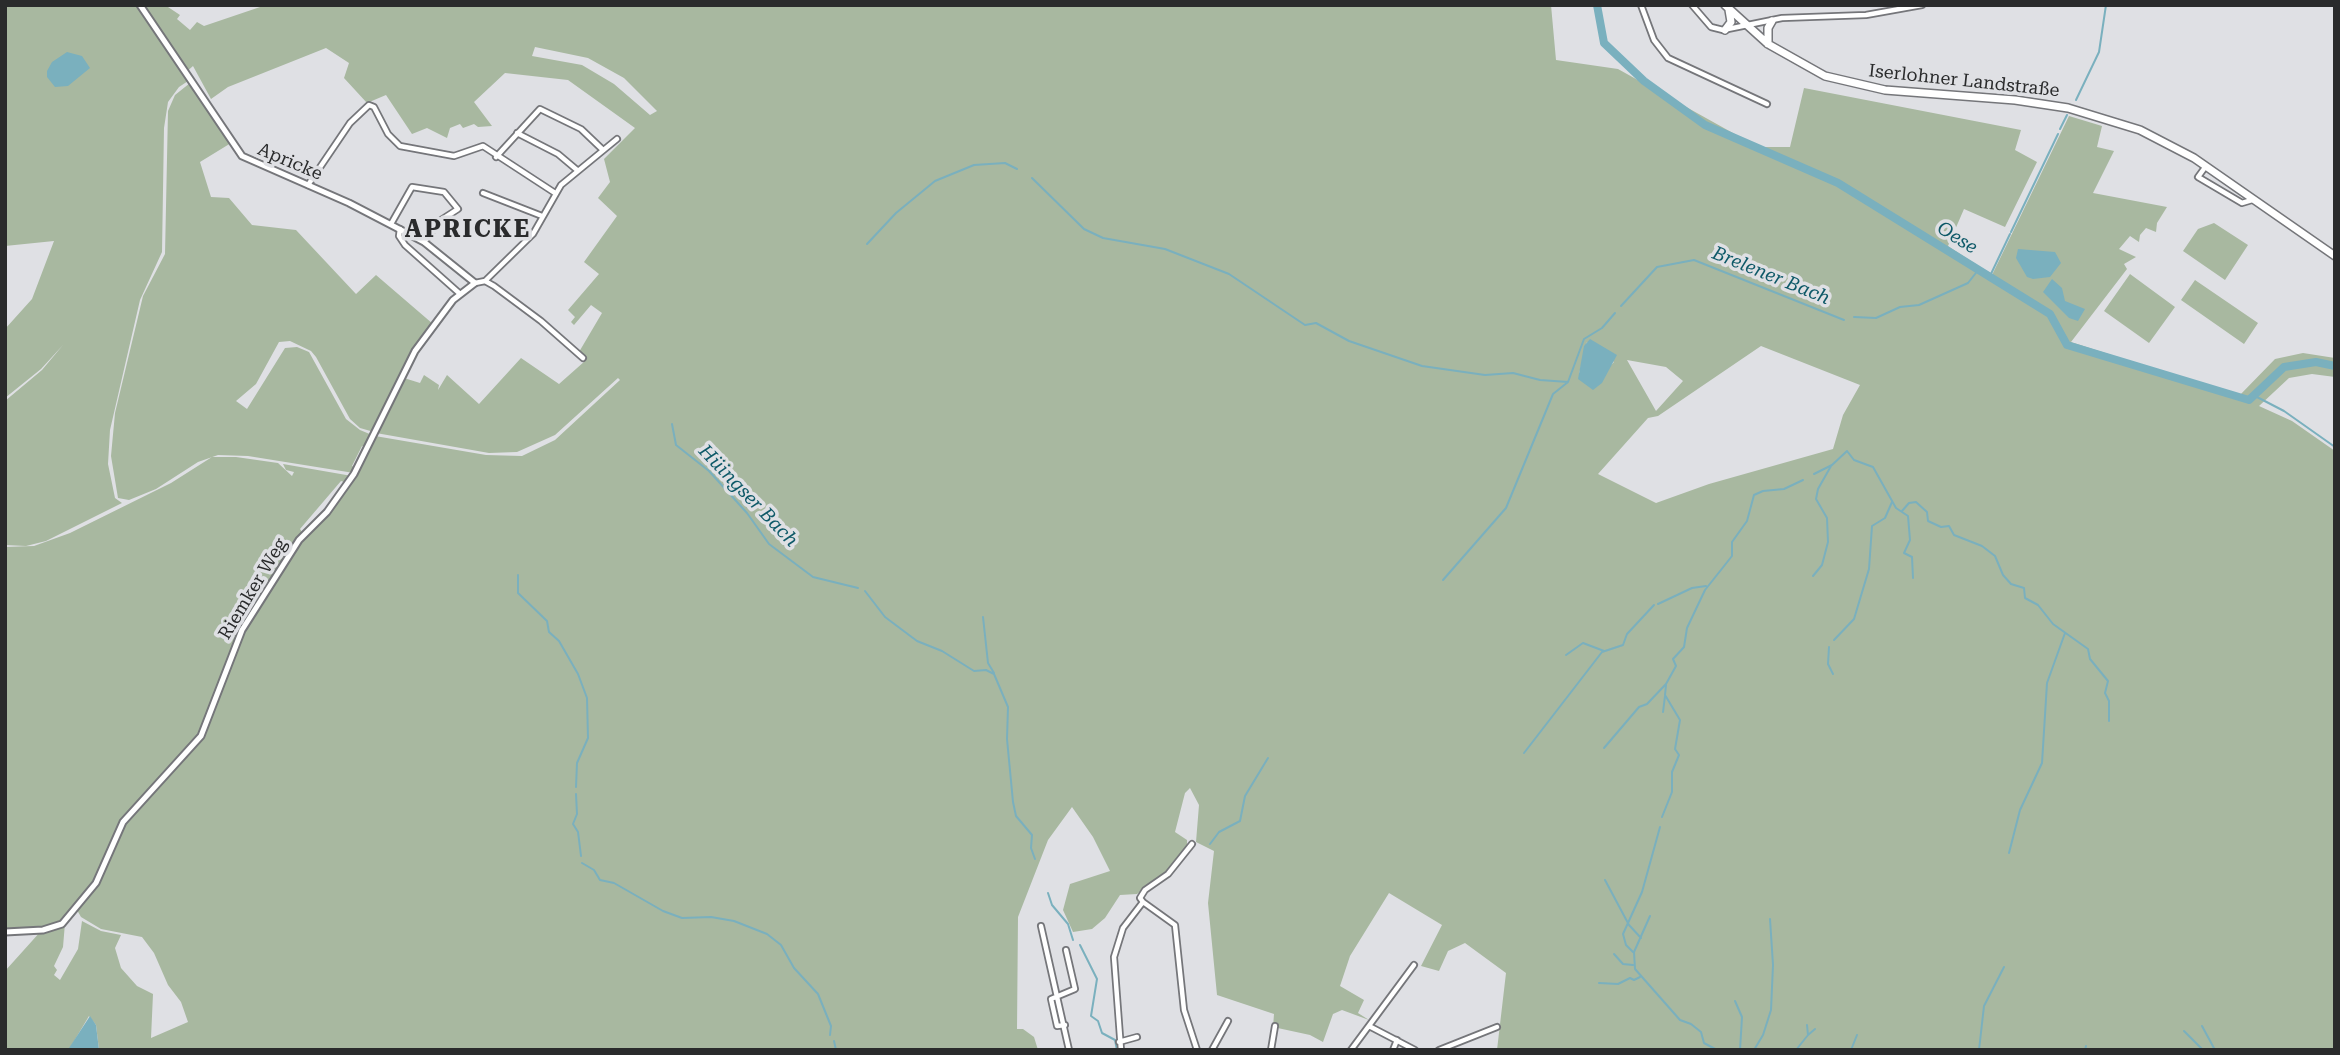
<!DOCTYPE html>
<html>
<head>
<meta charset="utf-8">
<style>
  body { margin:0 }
  #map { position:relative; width:2340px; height:1055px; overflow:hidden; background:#dfe0e4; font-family:"Roboto Serif",serif }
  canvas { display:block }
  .frame { position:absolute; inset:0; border:7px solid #2a2b2c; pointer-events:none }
</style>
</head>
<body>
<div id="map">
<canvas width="2340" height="1055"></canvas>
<div class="frame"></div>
</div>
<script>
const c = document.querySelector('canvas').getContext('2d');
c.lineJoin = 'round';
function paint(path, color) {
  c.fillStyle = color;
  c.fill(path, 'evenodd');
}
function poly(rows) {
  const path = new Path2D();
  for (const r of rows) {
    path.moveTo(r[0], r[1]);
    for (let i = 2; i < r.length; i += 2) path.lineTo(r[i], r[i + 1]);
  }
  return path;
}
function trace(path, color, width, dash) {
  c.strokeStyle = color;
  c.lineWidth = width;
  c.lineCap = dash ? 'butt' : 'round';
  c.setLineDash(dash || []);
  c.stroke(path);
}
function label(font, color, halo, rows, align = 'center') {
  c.font = font + ' "Roboto Serif",serif';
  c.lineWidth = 7;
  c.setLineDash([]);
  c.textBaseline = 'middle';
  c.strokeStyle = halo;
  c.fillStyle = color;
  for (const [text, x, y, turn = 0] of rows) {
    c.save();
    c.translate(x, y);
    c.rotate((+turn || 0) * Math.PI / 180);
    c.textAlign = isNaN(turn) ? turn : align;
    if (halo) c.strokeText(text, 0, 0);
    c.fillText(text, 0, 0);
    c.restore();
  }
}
paint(poly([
  [5,5,165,5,180,15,177,19,190,30,197,22,204,26,266,5,1551,5,1556,60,1618,69,1758,147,1790,147,1804,88,2021,130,2015,150,2037,162,2005,227,1964,209,1948,246,1992,275,2069,116,2102,126,2097,147,2114,151,2093,193,2167,207,2157,223,2156,232,2146,228,2140,235,2139,242,2130,236,2119,249,2136,257,2124,264,2127,269,2071,342,2239,396,2275,359,2303,353,2335,358,2335,377,2312,374,2289,378,2259,406,2292,421,2335,451,2335,1050,1497,1050,1506,973,1465,943,1448,951,1439,971,1421,966,1442,925,1389,893,1350,956,1340,986,1364,1000,1358,1013,1369,1020,1342,1010,1333,1014,1323,1042,1310,1035,1273,1027,1274,1014,1217,995,1208,903,1214,851,1196,842,1199,805,1190,788,1185,793,1175,832,1187,840,1187,850,1167,872,1137,894,1120,895,1105,918,1092,929,1073,932,1063,910,1070,884,1110,871,1093,837,1072,807,1048,840,1018,917,1017,1029,1023,1029,1034,1037,1038,1050,99,1050,96,1025,89,1016,70,1048,73,1050,5,1050,5,971,41,931,65,923,63,947,54,966,57,970,54,975,60,980,78,949,82,921,101,931,121,935,115,948,121,968,137,986,153,994,151,1038,188,1022,181,1002,168,985,154,953,142,937,101,929,81,917,77,910,92,890,121,828,206,730,238,639,299,543,339,500,355,478,375,436,486,455,522,456,555,440,620,380,618,378,555,435,517,452,489,453,376,433,404,378,420,383,424,375,439,385,438,390,447,375,479,404,521,358,559,384,585,361,579,352,602,313,591,305,574,325,571,322,575,317,568,310,599,274,584,262,617,216,598,198,610,182,604,159,635,128,568,80,505,73,474,102,492,126,478,127,474,124,463,128,460,124,450,128,447,138,427,128,412,134,386,95,367,103,344,78,349,63,326,48,228,87,211,99,193,66,184,74,188,81,179,87,168,102,164,128,162,252,140,300,110,430,108,464,115,498,122,503,46,541,26,546,5,545,5,401,42,370,63,345,41,369,5,398,5,329,32,299,54,241,5,246],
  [535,47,588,58,624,78,657,111,650,115,614,84,582,65,532,56],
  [1587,342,1614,362,1607,369,1604,378,1579,374],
  [1761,346,1860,385,1843,415,1833,449,1709,484,1656,503,1598,474,1648,418,1658,416],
  [1627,360,1666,367,1683,381,1656,411],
  [190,83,231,143,200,162,211,197,229,198,252,225,296,230,356,294,376,275,433,324,374,432,360,428,350,419,316,357,311,351,290,341,279,342,256,384,236,401,247,409,285,348,297,347,309,352,346,419,360,430,372,435,366,447,362,446,352,466,356,468,354,473,248,456,218,455,198,462,156,489,129,500,118,498,111,456,115,413,143,296,165,254,168,111,175,95],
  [2214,223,2248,245,2225,280,2183,251,2198,229],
  [2130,274,2175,307,2149,343,2104,311],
  [2195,280,2258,323,2244,344,2181,300],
  [212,457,236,457,278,463,292,476,294,472,286,470,283,464,352,476,347,483,341,481,300,529,302,532,294,540,287,557,236,637,200,735,125,817,101,872,64,920,47,928,5,931,5,547,34,546,70,533,171,483]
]), '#a8b8a0');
paint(poly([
  [67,52,82,56,90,68,68,86,55,87,47,77,47,71,52,62],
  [2018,249,2055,252,2061,263,2050,277,2033,279,2027,277,2016,258],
  [2052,279,2062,288,2065,301,2085,309,2078,321,2069,318,2043,292],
  [1590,339,1617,355,1602,383,1593,390,1578,379,1584,346],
  [90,1016,96,1025,99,1050,69,1048]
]), '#7ab0be');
trace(poly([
  [2076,100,2099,52,2106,5],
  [2060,129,2067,115],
  [1032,178,1084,229,1103,238,1165,249,1229,274,1305,325,1316,323,1349,341,1422,366,1485,375,1513,373,1540,380,1568,382],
  [2011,232,2058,134],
  [867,244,896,213,935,181,974,165,1005,163,1017,169],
  [1990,276,2010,234],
  [1621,306,1657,267,1694,260,1844,320],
  [1854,317,1876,318,1900,307,1919,305,1968,283,1979,269],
  [2255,396,2284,411,2335,447],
  [672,424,676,445,709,471,747,513,769,544,813,577,858,588],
  [1814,474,1832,465,1847,451,1854,460,1873,467,1896,508,1908,516,1910,540,1904,553,1912,557,1913,578],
  [1902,511,1909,503,1916,502,1927,512,1928,521,1941,527,1949,526,1954,535,1982,546,1995,556,2003,575,2011,584,2024,588,2025,598,2038,605,2053,624,2088,649,2090,659,2108,681,2105,693,2109,701,2109,721],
  [518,575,518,593,547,621,549,632,559,641,578,674,587,698,588,738,577,763,576,787],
  [1813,576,1822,565,1828,542,1827,518,1816,499,1818,489,1831,466],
  [1443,580,1506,508,1553,394,1568,382,1584,339,1602,328,1615,313],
  [865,591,885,617,917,641,942,651,974,671,986,670,994,674,1008,707,1007,739,1013,802,1016,816,1032,835,1031,848,1035,859],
  [1658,604,1692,588,1706,586],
  [983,617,988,663,994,673],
  [1834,640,1854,619,1869,569,1872,526,1885,518,1892,502],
  [1829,647,1828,664,1833,674],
  [1566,655,1583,643,1604,651],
  [1663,712,1665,696],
  [1604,748,1639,707,1647,704,1666,684,1676,666,1673,659,1684,647,1687,628,1705,590,1732,556,1732,542,1747,521,1754,495,1763,491,1784,489,1803,480],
  [1524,753,1602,652,1623,645,1627,634,1654,605],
  [576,794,577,814,573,824,578,832,581,856],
  [1662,817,1672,792,1672,772,1679,755,1675,749,1680,720,1665,695,1666,685],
  [1210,844,1219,832,1240,821,1245,796,1268,758],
  [2009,853,2020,810,2042,763,2047,683,2065,633],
  [582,863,594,870,600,880,614,883,663,911,682,918,711,917,734,921,767,934,781,945,794,968,818,994,831,1026,830,1035],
  [1605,880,1629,925,1641,938],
  [1048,893,1052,905,1068,924,1073,940],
  [1650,916,1634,952,1635,969,1680,1020,1691,1024,1701,1032,1704,1043,1717,1050],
  [1080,945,1097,979,1091,1016,1098,1021,1102,1033,1115,1040,1117,1050],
  [1633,952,1626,945,1623,934,1642,892,1660,827],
  [1614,954,1623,964,1633,965],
  [1599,983,1618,984,1630,978,1634,980,1640,977],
  [1735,1001,1742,1017,1740,1050],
  [2202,1026,2215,1050],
  [2184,1031,2203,1050],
  [1808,1035,1815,1029],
  [834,1041,836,1050],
  [1754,1050,1763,1035,1771,1010,1773,965,1770,919],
  [1796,1050,1808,1035,1807,1025],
  [1851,1050,1857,1035],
  [1979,1050,1984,1006,2004,967],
  [2085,1050,2086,1046]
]), '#7ab0be', 2);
trace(poly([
  [1597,5,1604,43,1644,81,1705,125,1838,183,2050,314,2067,345,2249,400,2284,367,2316,362,2335,366]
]), '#7ab0be', 8);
const minor = poly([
  [1641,5,1654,40,1668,58,1767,104],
  [1692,5,1711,27,1723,30,1782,18,1866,15,1922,5],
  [517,133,558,154,577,170],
  [496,157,540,109,581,129,603,150],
  [2206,166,2198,177,2242,203,2252,200],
  [308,185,350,123,369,105,374,107,388,134,400,146,454,156,483,146,555,193],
  [483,193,542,216],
  [391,224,412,187,444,192,458,209,441,220,424,242],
  [400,229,399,236,405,245,459,293],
  [485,281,533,234,561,185,617,139],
  [475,283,485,281,494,286,541,321,583,358],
  [1143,902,1175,925,1184,1010,1197,1050],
  [1143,902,1140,898,1145,890,1168,874,1192,844],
  [1041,926,1069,1050],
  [1065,1025,1057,1026,1051,999,1075,989,1066,950],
  [1369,1026,1415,1050],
  [1119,1042,1137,1037],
  [1121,1050,1114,957,1123,928,1143,902],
  [1212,1050,1228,1021],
  [1271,1050,1275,1026],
  [1351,1050,1414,965],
  [1393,1050,1397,1040],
  [1439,1050,1497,1027]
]);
const tertiary = poly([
  [5,932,43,930,62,924,96,883,123,822,201,736,242,630,299,540,327,512,354,474,415,351,453,300,475,283,424,242,349,203,242,156,140,5]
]);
const primary = poly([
  [1725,5,1768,44,1825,76,1885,90,2015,100,2068,108,2140,130,2194,158,2335,256],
  [1725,30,1731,22,1729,10],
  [1768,44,1768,28,1772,21]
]);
trace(minor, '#75767a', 8);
trace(tertiary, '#75767a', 9);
trace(primary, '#75767a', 10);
trace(minor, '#fff', 4.5);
trace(tertiary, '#fff', 5);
trace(primary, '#fff', 7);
label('18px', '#2a2b2c', '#dfe0e4', [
  ["Iserlohner Landstraße",1964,81,6],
  ["Apricke",290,162,23],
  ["Riemker Weg",253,589,-59]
]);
label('italic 19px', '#0e5968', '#dfe0e4', [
  ["Oese",1957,238,32],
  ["Brelener Bach",1771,276,22],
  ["Hüingser Bach",748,496,46]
]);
c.letterSpacing = '2px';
label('bold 24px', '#2a2b2c', '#dfe0e4', [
  ["APRICKE",468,230]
]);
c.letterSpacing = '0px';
</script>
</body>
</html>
